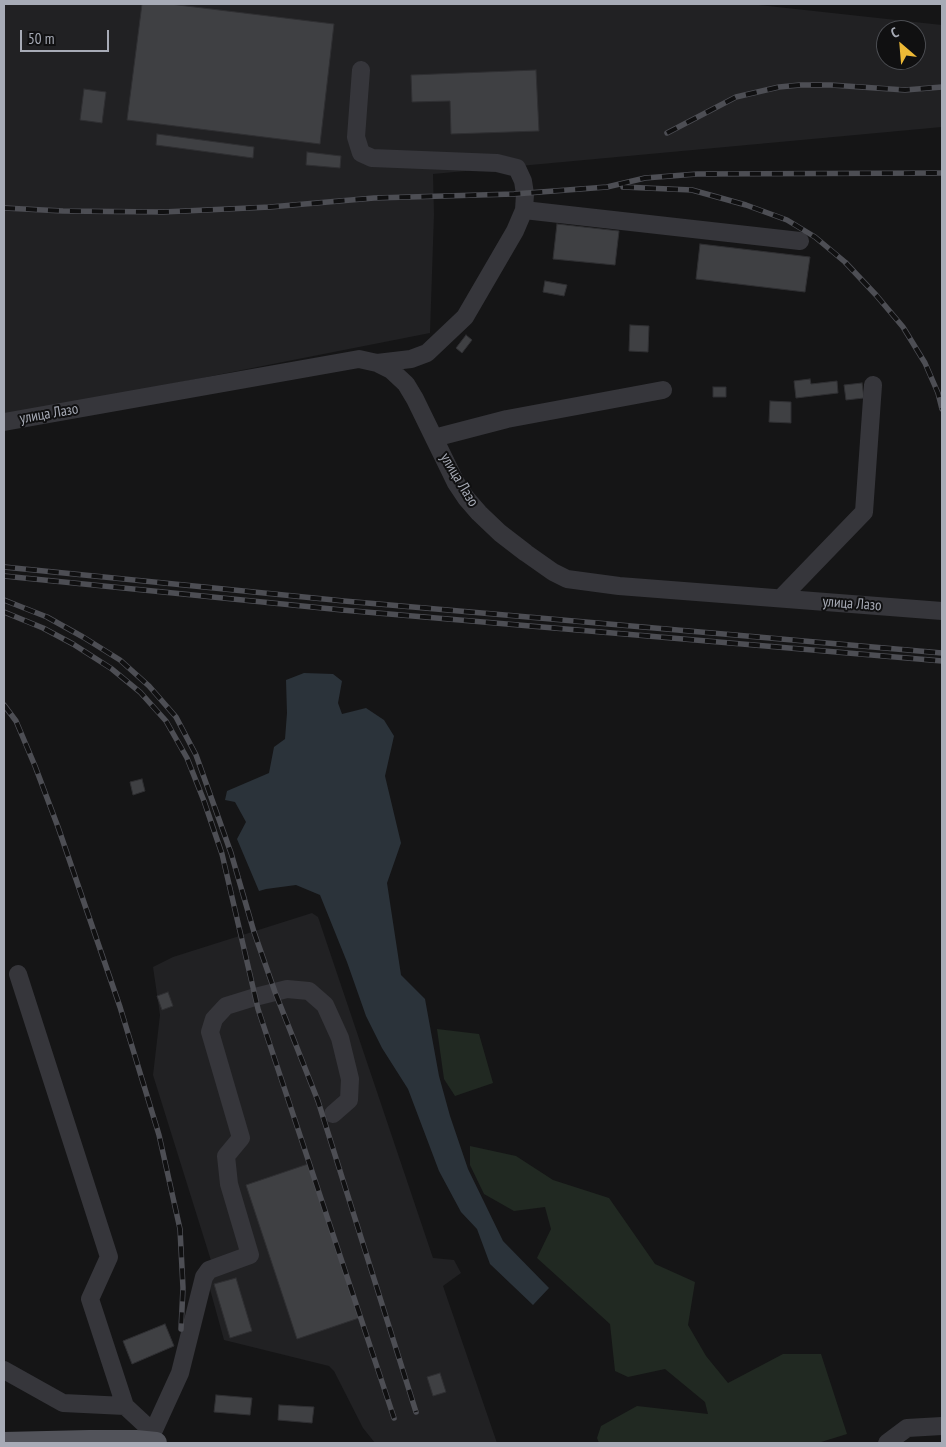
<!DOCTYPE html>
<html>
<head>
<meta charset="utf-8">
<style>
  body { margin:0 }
  #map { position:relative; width:946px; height:1447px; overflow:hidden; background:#151516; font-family:"PT Sans Narrow",sans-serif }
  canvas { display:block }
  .frame { position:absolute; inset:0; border:5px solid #a7abb6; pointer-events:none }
  .north { position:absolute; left:876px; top:20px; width:50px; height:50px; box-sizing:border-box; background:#101011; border:1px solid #4c4e53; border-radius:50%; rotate:333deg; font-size:14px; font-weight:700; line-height:20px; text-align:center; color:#a7abb6 }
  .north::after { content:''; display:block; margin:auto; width:18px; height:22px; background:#edb936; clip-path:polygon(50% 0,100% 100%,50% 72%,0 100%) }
  .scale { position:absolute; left:20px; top:30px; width:89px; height:22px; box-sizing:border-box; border:2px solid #a7abb6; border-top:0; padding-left:6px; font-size:15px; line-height:18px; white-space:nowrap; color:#a7abb6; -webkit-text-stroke:4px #101011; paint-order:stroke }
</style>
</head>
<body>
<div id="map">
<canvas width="946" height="1447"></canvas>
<div class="frame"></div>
<div class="north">С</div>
<div class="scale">50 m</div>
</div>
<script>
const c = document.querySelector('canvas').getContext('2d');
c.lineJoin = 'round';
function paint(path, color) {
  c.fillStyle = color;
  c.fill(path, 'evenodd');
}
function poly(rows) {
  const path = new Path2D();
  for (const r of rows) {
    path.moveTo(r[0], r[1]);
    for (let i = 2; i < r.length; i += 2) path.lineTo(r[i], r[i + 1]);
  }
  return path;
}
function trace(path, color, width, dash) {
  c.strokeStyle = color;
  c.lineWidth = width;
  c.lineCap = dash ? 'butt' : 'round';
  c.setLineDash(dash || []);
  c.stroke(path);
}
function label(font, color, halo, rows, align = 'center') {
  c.font = font + ' "PT Sans Narrow",sans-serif';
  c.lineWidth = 4;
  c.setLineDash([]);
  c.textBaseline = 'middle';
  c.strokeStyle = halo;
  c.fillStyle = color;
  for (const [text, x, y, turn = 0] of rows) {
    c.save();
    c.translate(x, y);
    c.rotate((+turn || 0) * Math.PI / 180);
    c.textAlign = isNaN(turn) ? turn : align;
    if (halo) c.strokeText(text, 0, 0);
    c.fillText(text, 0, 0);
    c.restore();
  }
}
paint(poly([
  [4,4,750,4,942,25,942,127,433,174,434,214,430,333,4,417],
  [886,30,916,30,916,60,886,60],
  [312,913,318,917,433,1258,454,1260,461,1273,443,1286,497,1443,375,1443,363,1428,334,1371,329,1366,224,1340,208,1282,213,1267,153,1075,160,1015,153,967,173,957]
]), '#212123');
paint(poly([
  [437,1029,479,1034,493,1083,455,1096,444,1079],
  [470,1146,516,1156,553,1180,609,1198,655,1264,695,1282,688,1325,706,1356,728,1383,783,1354,821,1354,847,1434,818,1443,599,1443,597,1438,601,1426,637,1406,708,1414,705,1402,665,1369,628,1377,615,1371,610,1324,537,1258,551,1229,545,1207,514,1211,484,1194,470,1165]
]), '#212922');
paint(poly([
  [304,673,333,674,342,681,338,703,342,714,366,708,384,720,394,736,385,776,401,843,387,883,401,975,425,999,439,1076,450,1116,468,1169,503,1241,549,1288,533,1305,490,1264,477,1229,461,1212,439,1171,408,1089,382,1048,366,1016,347,962,320,895,296,885,266,889,259,891,237,839,246,822,235,802,225,800,227,791,269,773,274,747,285,739,287,713,286,680]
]), '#2b333a');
const building = poly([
  [142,4,170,4,334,24,320,144,127,120,142,4],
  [536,70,539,131,451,134,450,101,412,102,411,75,536,70],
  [84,89,106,92,102,123,80,120,84,89],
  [157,134,254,147,253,158,156,145,157,134],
  [307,152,341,156,340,168,306,165,307,152],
  [557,224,619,231,615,265,553,259,557,224],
  [700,244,810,257,805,292,696,279,700,244],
  [545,281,567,285,564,296,543,292,545,281],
  [630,325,649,326,648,352,629,351,630,325],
  [466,335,472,340,462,353,456,348,466,335],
  [810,379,811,384,837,381,838,393,796,398,794,381,810,379],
  [862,383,864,398,846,400,844,385,862,383],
  [713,387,726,387,726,397,713,397,713,387],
  [770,401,791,402,791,423,769,422,770,401],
  [142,779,145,791,133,795,130,782,142,779],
  [168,992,173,1006,162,1010,157,996,168,992],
  [308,1164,359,1318,297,1339,246,1185,308,1164],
  [236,1278,252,1331,230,1338,214,1284,236,1278],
  [165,1324,174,1346,132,1364,123,1341,165,1324],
  [440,1373,446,1392,433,1396,427,1377,440,1373],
  [216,1395,252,1398,250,1415,214,1412,216,1395],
  [279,1405,314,1407,312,1423,278,1420,279,1405]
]);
paint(building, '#3f4043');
trace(building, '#2f2f32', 1);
trace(poly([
  [361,70,356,137,361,153,372,158,497,163,517,168,523,181,525,194,524,210,515,231,465,317,427,353,411,359,377,363],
  [524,210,800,241],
  [4,422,359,359,377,363,391,370,406,384,415,399,456,483,466,498,479,513,500,533,526,553,553,572,567,579,619,586,942,611],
  [434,438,507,419,663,390],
  [781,598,864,512,873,385],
  [18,974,109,1257,90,1299,125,1406,153,1432],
  [4,1370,63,1403,125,1406],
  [151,1443,153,1432,180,1373,204,1277,209,1270,250,1255,229,1184,226,1156,241,1138,210,1032,214,1019,226,1006,255,997,287,989,309,991,325,1005,340,1038,350,1079,349,1100,333,1114],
  [887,1443,907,1428,942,1426]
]), '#36363b', 18);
trace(poly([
  [4,1443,89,1441,136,1441,156,1443]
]), '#52535a', 22);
const rail = poly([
  [667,133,736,97,779,87,800,85,831,85,905,90,942,87],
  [623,187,692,190,746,205,787,220,815,237,845,262,876,295,903,327,925,363,938,393,942,409],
  [4,208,63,211,163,212,270,207,374,198,514,194,607,187,645,178,697,174,942,173],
  [4,567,344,601,942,653],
  [4,576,342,610,942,661],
  [4,600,47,617,83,637,120,660,149,686,176,717,196,755,231,853,254,932,275,992,318,1101,416,1412],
  [4,612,43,628,73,644,112,669,140,692,166,721,187,758,204,801,222,854,258,1009,394,1418],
  [4,705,16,721,35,766,58,827,120,1007,159,1135,180,1229,183,1288,181,1329]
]);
trace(rail, '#4d4e54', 5.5);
trace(rail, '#101011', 4, [11]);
label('15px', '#a7abb6', '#101011', [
  ["улица Лазо",49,414,-10],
  ["улица Лазо",459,480,59],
  ["улица Лазо",852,604,4]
]);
</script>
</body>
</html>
